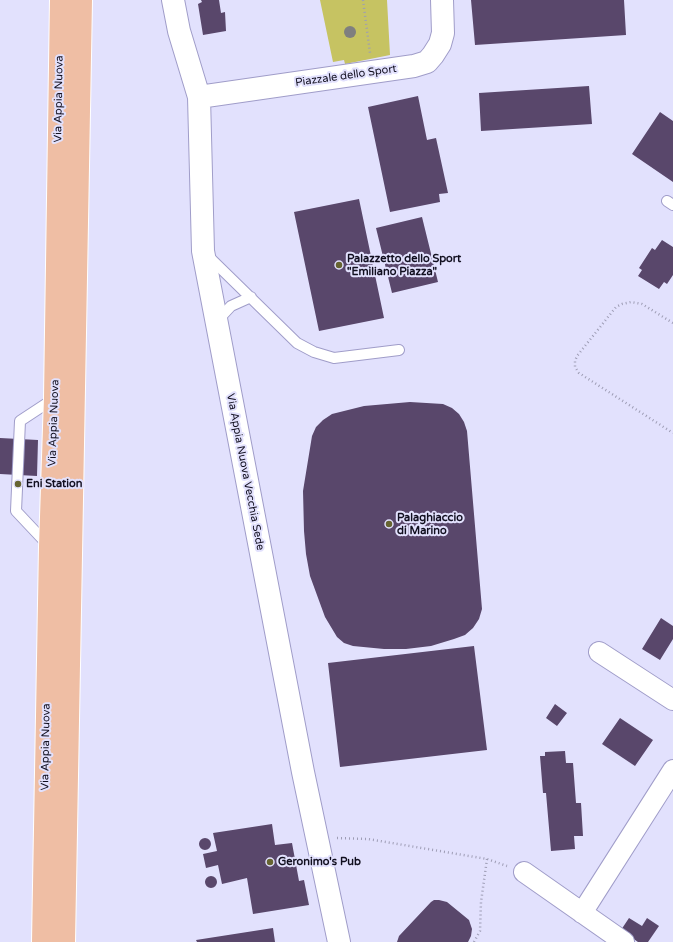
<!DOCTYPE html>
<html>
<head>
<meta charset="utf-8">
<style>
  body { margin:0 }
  canvas { display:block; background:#e2e1fd }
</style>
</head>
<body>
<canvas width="673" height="942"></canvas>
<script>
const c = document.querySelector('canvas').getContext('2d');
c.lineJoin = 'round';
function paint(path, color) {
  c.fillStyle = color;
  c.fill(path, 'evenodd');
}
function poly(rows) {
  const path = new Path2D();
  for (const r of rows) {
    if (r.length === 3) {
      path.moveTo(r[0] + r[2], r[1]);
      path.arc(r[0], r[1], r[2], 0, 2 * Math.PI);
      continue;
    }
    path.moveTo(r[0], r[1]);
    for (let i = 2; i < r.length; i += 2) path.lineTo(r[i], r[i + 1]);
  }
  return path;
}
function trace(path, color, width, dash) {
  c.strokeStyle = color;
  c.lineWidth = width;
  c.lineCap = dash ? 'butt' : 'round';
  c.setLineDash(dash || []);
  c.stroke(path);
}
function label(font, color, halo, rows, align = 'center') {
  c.font = font + ' "Varela Round",sans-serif';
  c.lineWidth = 4;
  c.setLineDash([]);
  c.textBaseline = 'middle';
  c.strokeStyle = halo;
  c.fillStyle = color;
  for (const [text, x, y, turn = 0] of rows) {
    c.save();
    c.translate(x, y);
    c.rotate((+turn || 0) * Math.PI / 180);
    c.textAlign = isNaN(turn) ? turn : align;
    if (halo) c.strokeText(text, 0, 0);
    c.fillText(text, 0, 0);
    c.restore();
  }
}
paint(poly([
  [320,0,387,0,390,55,345,64,344,60,333,62]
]), '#c6c362');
paint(poly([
  [201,0,219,0,221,13,225,12,226,31,203,35,198,4,202,2],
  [471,0,624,0,626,35,475,45],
  [589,86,592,124,481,131,479,93],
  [418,96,427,140,436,138,448,193,439,194,440,202,390,212,368,107],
  [660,112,673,121,673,182,632,154],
  [359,199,384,318,319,331,294,212],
  [422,217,438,282,392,293,376,228],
  [662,240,673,247,673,275,667,284,664,282,659,289,638,276,642,270,639,268,652,248,655,250],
  [410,402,443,404,452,408,459,414,464,422,467,431,482,609,479,619,473,628,465,635,454,639,431,646,406,649,384,649,353,646,344,643,337,637,325,617,310,576,306,554,304,531,303,491,312,436,316,427,323,420,332,414,364,406],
  [0,438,38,440,37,476,0,474],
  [661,618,673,626,673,639,660,660,642,649],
  [474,646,487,750,340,767,328,663],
  [555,704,567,713,557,726,546,718],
  [620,718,653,740,635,766,602,744],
  [565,751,566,763,573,763,576,803,581,803,583,836,574,836,575,849,551,851,546,793,543,793,540,756,545,756,545,752],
  [272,824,275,845,292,843,299,881,304,880,309,905,253,914,247,878,222,884,218,865,206,868,203,854,217,851,213,833],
  [205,844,6],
  [211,882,6],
  [434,900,439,900,447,902,469,920,472,929,471,936,468,942,397,942,399,936,431,902],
  [629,918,642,926,647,918,659,926,648,942,638,942,621,930],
  [273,928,275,942,197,942,196,940]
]), '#59476b');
const service = poly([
  [667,201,673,205],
  [207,255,297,343,314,352,334,358,399,350],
  [217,321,231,306,251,297],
  [48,545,16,511,20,421,55,398]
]);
const minor = poly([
  [599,652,673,700],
  [524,872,624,942],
  [582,913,673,770]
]);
const tertiary = poly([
  [173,0,179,31,199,97,203,251,303,772,339,942],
  [199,97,414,66,427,62,433,55,440,44,443,33,442,0]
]);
const primary = poly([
  [43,942,50,547,55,398,61,0],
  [64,942,81,0]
]);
trace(service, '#a09dc9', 12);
trace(minor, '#a09dc9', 22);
trace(tertiary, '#a09dc9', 24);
trace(primary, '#fff', 24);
trace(poly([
  [363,0,370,53],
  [673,323,642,304,631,302,622,304,616,307,577,356,575,361,575,367,579,373,673,433],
  [337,838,368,839,487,859,507,866],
  [474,942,480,931,481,902,487,859]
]), '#9e9db5', 2.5, [1, 3]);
trace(service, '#fff', 10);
trace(minor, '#fff', 20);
trace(tertiary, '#fff', 22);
trace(primary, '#efbea4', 22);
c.fillStyle = '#7f7f7f';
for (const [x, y] of [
  [350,32]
]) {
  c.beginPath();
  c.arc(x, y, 6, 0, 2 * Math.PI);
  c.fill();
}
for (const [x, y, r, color] of [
  [339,265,4,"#666431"],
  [18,484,4,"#666431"],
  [389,524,4,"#666431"],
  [270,862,4,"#666431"]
]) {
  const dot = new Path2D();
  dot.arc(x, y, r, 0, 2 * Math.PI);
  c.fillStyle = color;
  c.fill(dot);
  trace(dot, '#e2e1fd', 1.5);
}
label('11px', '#110f1f', '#e2e1fd', [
  ["Piazzale dello Sport",346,76,-8],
  ["Via Appia Nuova",59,99,-89],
  ["Via Appia Nuova",54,423,-88],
  ["Via Appia Nuova Vecchia Sede",245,472,79],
  ["Via Appia Nuova",46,747,-89]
]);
label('bold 11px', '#110f1f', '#e2e1fd', [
  ["Palazzetto dello Sport",347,259],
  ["\"Emiliano Piazza\"",347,272],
  ["Eni Station",26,484],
  ["Palaghiaccio",397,518],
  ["di Marino",397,531],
  ["Geronimo's Pub",278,862]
], 'left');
</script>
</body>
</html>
